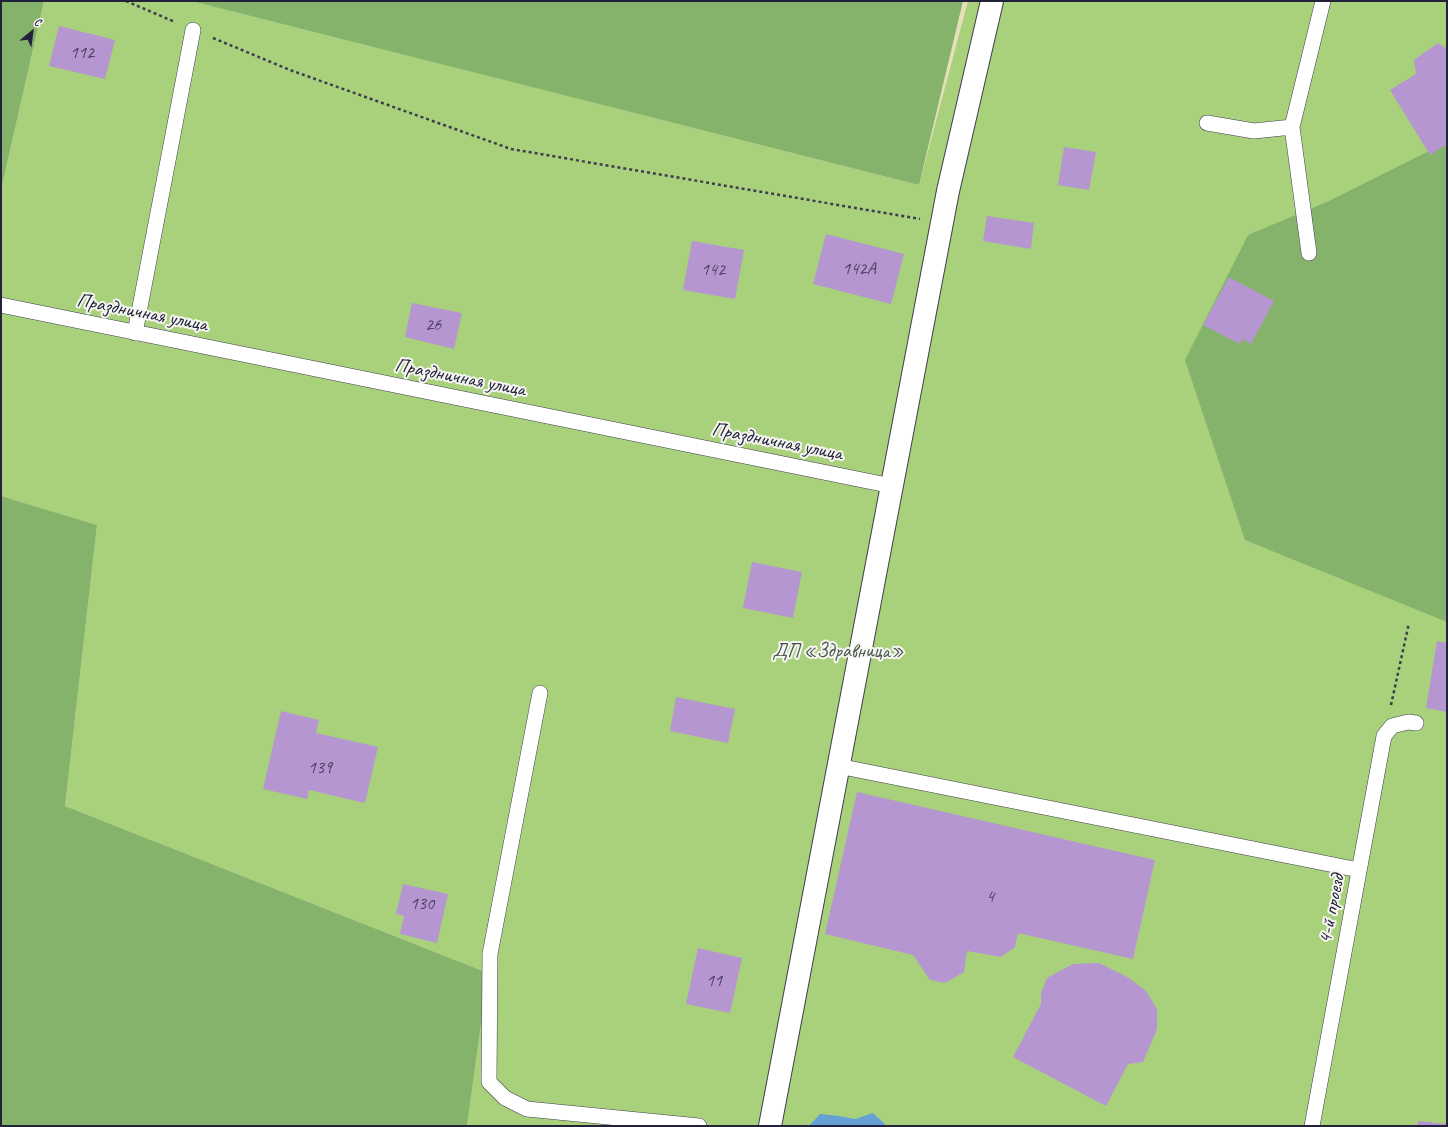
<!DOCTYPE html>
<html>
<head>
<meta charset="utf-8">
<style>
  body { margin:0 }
  #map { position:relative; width:1448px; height:1127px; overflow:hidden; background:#e6dfba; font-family:Caveat,sans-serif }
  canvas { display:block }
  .frame { position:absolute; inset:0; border:2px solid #22223b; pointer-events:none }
  .north { position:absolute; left:12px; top:12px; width:40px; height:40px; -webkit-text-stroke:3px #f6f6f2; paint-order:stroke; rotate:29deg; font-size:11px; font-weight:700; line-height:16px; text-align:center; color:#22223b }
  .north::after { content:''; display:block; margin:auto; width:14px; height:18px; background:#22223b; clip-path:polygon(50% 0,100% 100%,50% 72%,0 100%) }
</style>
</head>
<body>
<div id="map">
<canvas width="1448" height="1127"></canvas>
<div class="frame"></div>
<div class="north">С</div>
</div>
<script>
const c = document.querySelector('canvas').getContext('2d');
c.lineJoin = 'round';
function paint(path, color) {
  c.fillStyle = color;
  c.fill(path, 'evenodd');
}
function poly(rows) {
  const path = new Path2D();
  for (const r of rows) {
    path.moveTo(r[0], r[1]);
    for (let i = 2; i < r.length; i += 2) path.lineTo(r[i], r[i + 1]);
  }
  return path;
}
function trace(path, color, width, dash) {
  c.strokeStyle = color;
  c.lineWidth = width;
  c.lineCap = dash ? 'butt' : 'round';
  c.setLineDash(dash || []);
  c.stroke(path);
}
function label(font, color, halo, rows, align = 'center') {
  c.font = font + ' Caveat,sans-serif';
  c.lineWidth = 4;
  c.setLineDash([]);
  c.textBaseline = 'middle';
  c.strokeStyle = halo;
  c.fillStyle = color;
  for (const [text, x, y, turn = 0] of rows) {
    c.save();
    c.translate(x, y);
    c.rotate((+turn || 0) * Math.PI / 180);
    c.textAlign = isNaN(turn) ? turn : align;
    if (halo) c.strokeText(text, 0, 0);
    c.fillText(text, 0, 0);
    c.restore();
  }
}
paint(poly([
  [44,1,191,1,919,185,968,1,1447,1,1447,1126,467,1126,488,973,65,806,97,525,1,496,1,190]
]), '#a9d17c');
paint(poly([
  [1,1,44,1,1,190],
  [191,1,963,1,919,185],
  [1447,142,1447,622,1245,540,1185,360,1248,235,1329,201],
  [1,496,97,525,65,806,488,973,467,1126,1,1126]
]), '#86b36c');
paint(poly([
  [873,1113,887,1126,809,1126,820,1114,839,1116,855,1119]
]), '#65a1d5');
paint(poly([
  [59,26,115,40,105,79,49,66],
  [1438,43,1447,49,1447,144,1430,155,1390,90,1416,74,1414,60],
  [1064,147,1096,152,1089,190,1058,185],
  [987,216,1034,223,1031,249,983,241],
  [826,234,904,254,891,304,813,284],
  [692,241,744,250,735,299,683,290],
  [1229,277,1274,301,1251,344,1243,339,1240,344,1203,325],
  [412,303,462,313,454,349,405,337],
  [752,562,802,572,793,618,743,608],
  [1437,641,1447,643,1447,712,1426,708],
  [676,697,735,709,728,743,670,731],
  [281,711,319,720,316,733,378,747,365,803,309,790,307,799,263,789],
  [857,792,1155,860,1133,959,1018,933,1015,947,1001,957,967,951,964,972,945,983,930,980,913,955,825,934],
  [403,884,448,894,437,943,400,934,404,916,396,914],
  [698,948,742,958,730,1013,686,1004],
  [1099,963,1129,978,1146,991,1157,1009,1157,1029,1143,1062,1128,1064,1106,1106,1013,1057,1041,1004,1041,993,1047,978,1073,964],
  [1418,1121,1447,1124,1447,1126,1417,1126]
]), '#b596d0');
const lane = poly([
  [1207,123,1254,131,1292,127,1323,1],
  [1292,127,1309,253],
  [1,305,892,486],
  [135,333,193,30],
  [540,693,490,954,489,1082,505,1098,527,1109,699,1126],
  [838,766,1359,870],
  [1312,1126,1384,736,1392,726,1408,722,1416,723]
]);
const secondary = poly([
  [770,1126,948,191,992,1]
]);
trace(lane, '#3f3e4e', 16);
trace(secondary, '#3f3e4e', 24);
trace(poly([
  [126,1,175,22],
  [213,38,290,70,511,149,920,219],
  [1391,705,1409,623]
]), '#3f3e4e', 2.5, [3, 3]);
trace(lane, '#fff', 15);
trace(secondary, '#fff', 22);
label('18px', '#473f60', null, [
  ["112",82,53],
  ["142А",859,269],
  ["142",713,270],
  ["26",433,325],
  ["139",320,768],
  ["4",990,897],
  ["130",422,904],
  ["11",714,981]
]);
label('20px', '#22223b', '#f6f6f2', [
  ["Праздничная улица",142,313,11],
  ["Праздничная улица",460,378,11],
  ["Праздничная улица",777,442,11],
  ["4-й проезд",1332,909,-79]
]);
label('20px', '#4a574e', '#f6f6f2', [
  ["ДП «Здравница»",838,652]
]);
</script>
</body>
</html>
